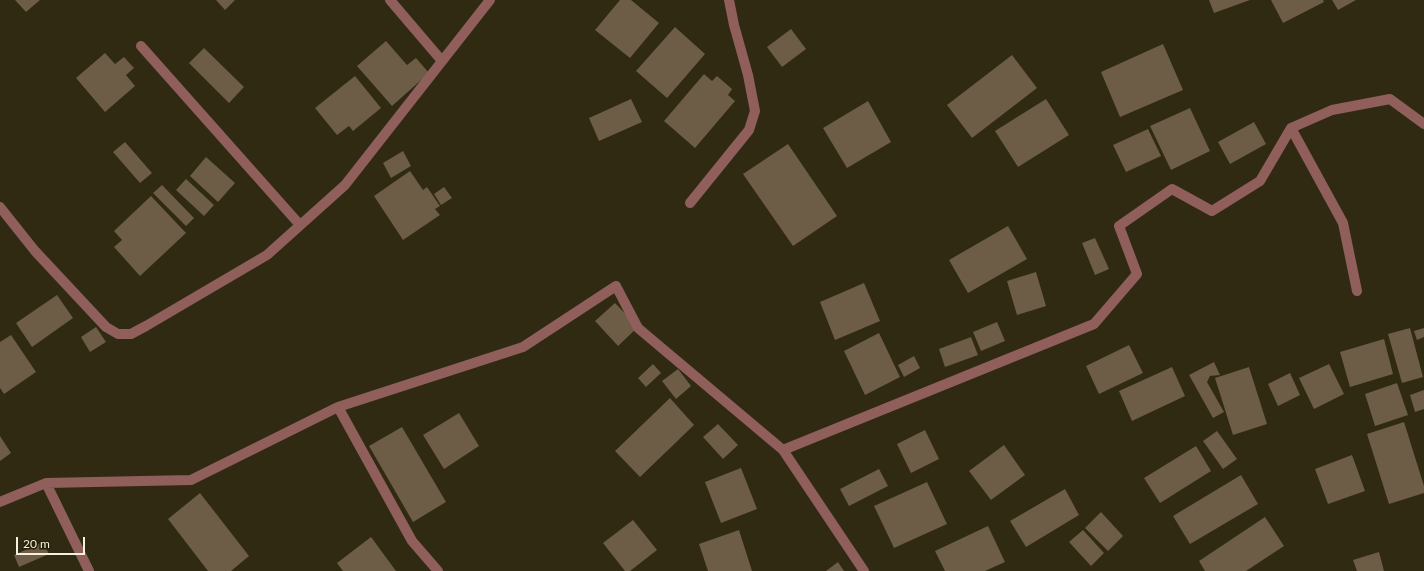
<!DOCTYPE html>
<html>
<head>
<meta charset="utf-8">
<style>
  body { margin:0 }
  #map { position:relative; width:1424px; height:571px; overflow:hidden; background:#302a12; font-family:Lato,sans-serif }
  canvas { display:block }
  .scale { position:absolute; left:16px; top:537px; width:69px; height:18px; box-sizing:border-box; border:2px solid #f4f1e2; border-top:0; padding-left:5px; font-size:12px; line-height:14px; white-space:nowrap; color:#f4f1e2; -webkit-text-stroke:3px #262108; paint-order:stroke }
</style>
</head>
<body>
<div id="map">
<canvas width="1424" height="571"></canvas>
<div class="scale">20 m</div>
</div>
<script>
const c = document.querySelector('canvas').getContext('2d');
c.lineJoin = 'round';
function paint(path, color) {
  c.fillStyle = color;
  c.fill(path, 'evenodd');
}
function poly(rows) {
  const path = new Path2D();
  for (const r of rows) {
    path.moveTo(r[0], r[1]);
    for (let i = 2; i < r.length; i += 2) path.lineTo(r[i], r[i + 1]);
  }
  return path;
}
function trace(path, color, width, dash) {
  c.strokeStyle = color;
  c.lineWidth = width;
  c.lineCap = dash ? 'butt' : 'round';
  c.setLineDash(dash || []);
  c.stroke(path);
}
paint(poly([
  [15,0,40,0,26,12],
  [216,0,235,0,225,10],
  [620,0,631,0,659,23,630,58,595,30],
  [1209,0,1250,0,1214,13],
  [1271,0,1323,0,1324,2,1283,23],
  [1332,0,1356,0,1338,10],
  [675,27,705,54,667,98,636,71],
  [791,29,806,49,782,67,767,47],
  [386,41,407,65,416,58,429,73,392,106,357,66],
  [1163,44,1183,90,1120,117,1101,72],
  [204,48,244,87,229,103,189,63],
  [105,53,115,64,124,57,134,68,126,75,135,86,105,112,76,78],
  [1012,55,1037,88,972,138,947,105],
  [704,74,712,81,717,76,732,89,728,95,735,101,695,148,664,121],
  [355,76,381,108,353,131,349,126,337,135,315,108],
  [631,99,642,122,599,141,589,118],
  [1046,99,1069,135,1018,167,995,131],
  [868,101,891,142,847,168,823,128],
  [1190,108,1210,151,1171,170,1150,126],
  [1254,122,1266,144,1230,164,1218,142],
  [1148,129,1161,156,1126,172,1113,145],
  [125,142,152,173,140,183,113,152],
  [788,144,837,216,793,246,743,174],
  [403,151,411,166,391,178,383,163],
  [206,157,235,183,218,202,190,176],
  [410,171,423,190,427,187,440,206,435,209,440,215,403,240,374,196],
  [186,179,214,205,204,216,176,190],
  [162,185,194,218,186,226,153,193],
  [444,187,452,198,441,205,434,194],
  [151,196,186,233,140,276,114,247,122,240,114,231],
  [1008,226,1027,259,968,293,949,260],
  [1095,238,1109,269,1095,275,1082,243],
  [1036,272,1046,306,1017,315,1007,281],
  [864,283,880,321,835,340,820,302],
  [57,295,73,318,32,347,16,323],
  [615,303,638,327,618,346,595,321],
  [997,322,1005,341,981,351,973,332],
  [96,327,106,342,90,352,81,337],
  [1410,328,1423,377,1402,383,1388,334],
  [1424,328,1424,337,1417,340,1414,331],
  [879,333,900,377,865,395,844,351],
  [11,335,36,372,4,394,0,388,0,342],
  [971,337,978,355,945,367,939,349],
  [1384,339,1393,374,1350,387,1340,352],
  [1129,345,1143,373,1099,394,1086,366],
  [914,356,920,368,904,377,898,365],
  [1214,362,1220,375,1210,376,1207,382,1224,412,1213,418,1189,375],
  [653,364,661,373,646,387,638,378],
  [1329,364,1344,394,1314,409,1299,378],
  [1172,367,1185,396,1132,421,1119,391],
  [1249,367,1267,424,1233,435,1215,378],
  [678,369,691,386,676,399,662,381],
  [1290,373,1300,395,1278,406,1268,384],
  [1397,383,1408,415,1375,426,1365,394],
  [1424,390,1424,409,1415,412,1410,395],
  [670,398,694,425,640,477,615,451],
  [459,413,479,446,444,469,423,435],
  [1404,422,1424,486,1424,493,1389,504,1367,434],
  [718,424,738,445,723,459,703,437],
  [402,427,446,502,413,522,369,446],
  [925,430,939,459,911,473,897,444],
  [1217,431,1237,459,1223,469,1203,441],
  [0,436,11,453,0,461],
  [1004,445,1025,475,991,500,969,471],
  [1196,446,1211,471,1160,503,1144,478],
  [1352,455,1365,491,1328,504,1315,469],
  [741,468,757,509,721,523,705,482],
  [879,469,888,486,849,506,840,489],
  [1241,475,1258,504,1190,544,1173,516],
  [927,482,947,524,894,548,874,506],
  [1065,489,1079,515,1026,547,1010,521],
  [200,493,249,556,231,571,208,571,168,519],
  [1101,512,1123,536,1108,551,1085,528],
  [1265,517,1284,546,1246,571,1205,571,1199,561],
  [633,520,657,550,630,571,625,571,603,543],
  [988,526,1005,562,985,571,945,571,935,551],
  [739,530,752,571,708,571,699,544],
  [1083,530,1104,553,1091,566,1069,542],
  [371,537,396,571,343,571,337,563],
  [43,542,49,554,19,567,14,555],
  [1379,552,1384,571,1357,571,1353,560],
  [838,562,844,571,826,571]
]), '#6d5c46');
trace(poly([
  [390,0,442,61],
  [141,46,300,225],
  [1291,128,1343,223,1357,291],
  [690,203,749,130,755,111,748,75,734,25,729,0],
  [0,207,35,251,106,327,118,334,131,334,146,326,267,255,345,185,490,0],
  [338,407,412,541,438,571],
  [783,450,1094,324,1137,274,1119,226,1172,189,1212,211,1260,181,1291,128,1332,110,1390,99,1424,124],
  [46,483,89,571],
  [0,502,46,483,191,480,338,407,523,347,616,286,638,328,783,450,864,571]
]), '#905f5c', 10);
</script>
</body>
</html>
